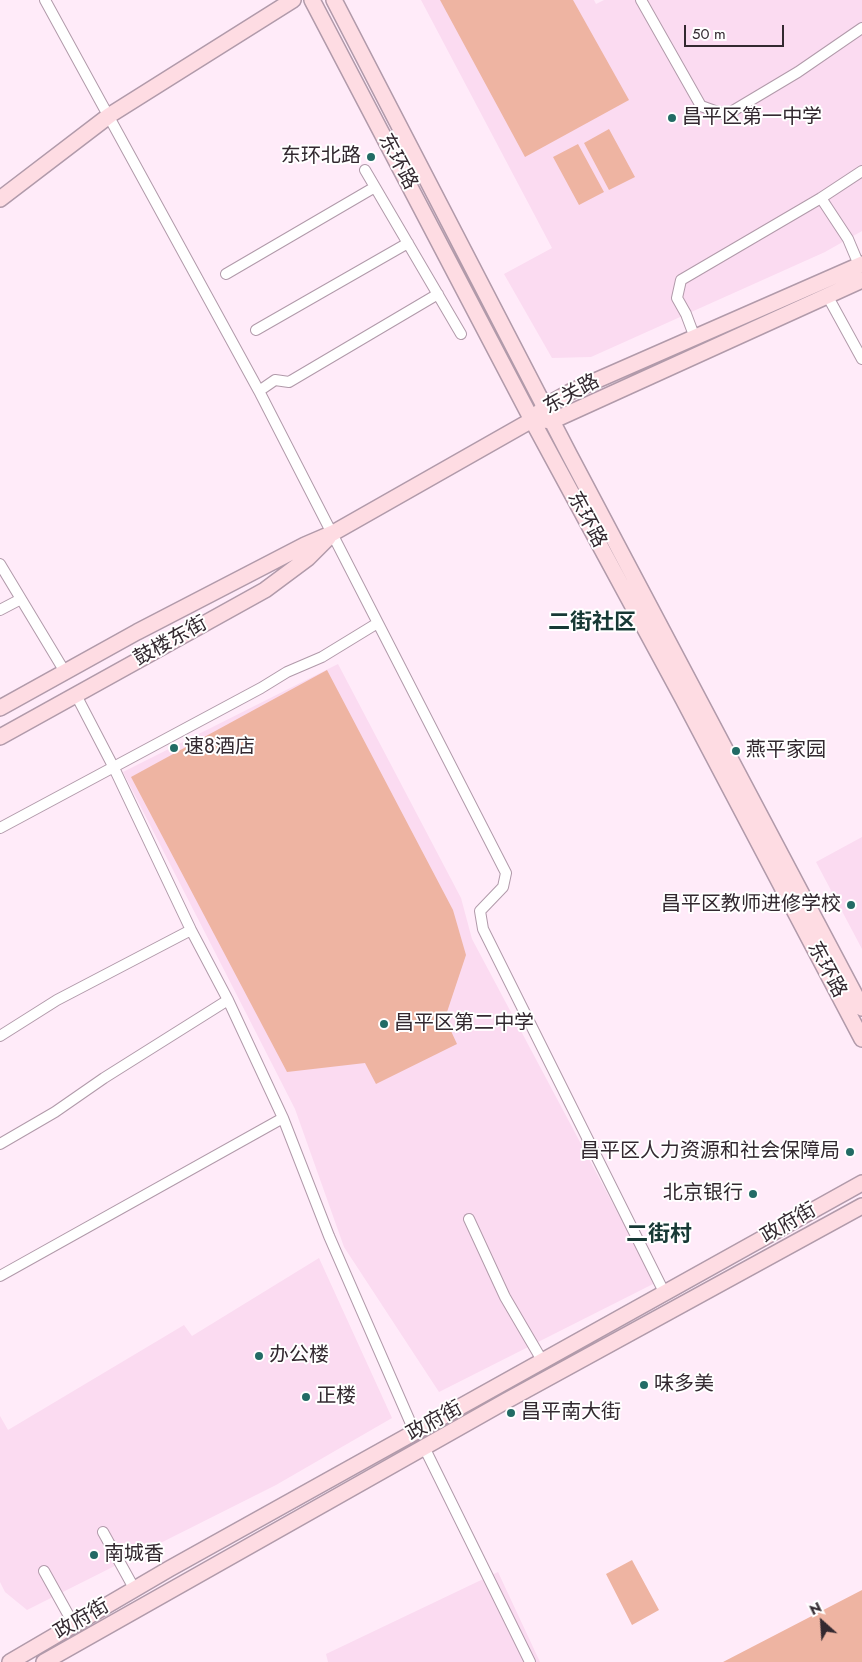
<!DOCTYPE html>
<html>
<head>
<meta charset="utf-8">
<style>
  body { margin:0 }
  #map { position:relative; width:862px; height:1662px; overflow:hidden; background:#ffebf9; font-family:Jost,sans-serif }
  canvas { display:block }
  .north { position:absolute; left:797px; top:1597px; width:50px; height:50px; -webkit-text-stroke:4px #fff; paint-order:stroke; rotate:334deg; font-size:14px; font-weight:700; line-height:20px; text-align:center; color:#332930 }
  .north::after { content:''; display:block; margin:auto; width:18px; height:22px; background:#332930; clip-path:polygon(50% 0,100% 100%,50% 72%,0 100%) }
  .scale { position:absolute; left:684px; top:25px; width:100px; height:22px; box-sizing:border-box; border:2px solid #332930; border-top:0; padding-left:6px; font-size:15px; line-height:18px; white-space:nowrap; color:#332930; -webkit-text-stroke:4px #fff; paint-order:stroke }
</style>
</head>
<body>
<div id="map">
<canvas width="862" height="1662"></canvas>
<div class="north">N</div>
<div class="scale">50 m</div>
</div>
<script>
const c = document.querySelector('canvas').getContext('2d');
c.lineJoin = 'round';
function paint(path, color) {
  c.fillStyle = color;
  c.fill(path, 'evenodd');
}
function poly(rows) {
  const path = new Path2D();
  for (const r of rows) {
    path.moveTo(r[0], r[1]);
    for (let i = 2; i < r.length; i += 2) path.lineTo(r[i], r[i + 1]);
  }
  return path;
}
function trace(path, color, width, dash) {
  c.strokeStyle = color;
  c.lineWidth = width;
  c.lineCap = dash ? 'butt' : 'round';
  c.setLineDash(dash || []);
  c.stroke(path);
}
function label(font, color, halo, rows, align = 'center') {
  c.font = font + ' Jost,"Noto Sans SC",sans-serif';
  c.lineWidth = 4;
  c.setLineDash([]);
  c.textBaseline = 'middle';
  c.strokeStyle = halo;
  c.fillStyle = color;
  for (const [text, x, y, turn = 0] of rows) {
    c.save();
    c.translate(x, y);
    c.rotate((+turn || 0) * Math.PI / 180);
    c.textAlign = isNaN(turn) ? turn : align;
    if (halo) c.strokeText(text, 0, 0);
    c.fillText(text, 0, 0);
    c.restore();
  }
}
paint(poly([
  [421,0,594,0,596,4,604,0,862,0,862,231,825,252,591,357,552,358,504,274,552,248],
  [338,664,461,898,472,939,655,1283,439,1392,344,1247,295,1109,123,772],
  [862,837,862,949,816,862],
  [319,1258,392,1418,276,1485,27,1610,5,1592,0,1582,0,1416,8,1430,184,1325,192,1336],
  [498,1572,540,1662,328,1662,326,1654]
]), '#fbdbf1');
paint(poly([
  [440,0,573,0,629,100,525,157],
  [609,129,635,177,609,190,584,143],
  [578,144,604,192,579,205,553,157],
  [327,670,453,910,466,955,445,1018,457,1044,376,1084,365,1063,287,1072,131,777],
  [632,1560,659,1610,632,1625,606,1574],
  [862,1590,862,1662,723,1662]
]), '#eeb4a2');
const street = poly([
  [45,0,259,391,506,873,503,887,480,911,483,929,665,1294],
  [641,0,701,106,726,115,798,72,862,28],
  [365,170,461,334],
  [821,198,848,239,859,265],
  [226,274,375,187],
  [828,297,862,359],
  [256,330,408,243],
  [695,338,686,314,677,298,681,280,821,198,862,171],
  [259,391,275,380,289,382,438,294],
  [0,564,65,672],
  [0,610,21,599],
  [76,695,114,768,191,930,228,1000,283,1118,329,1236,415,1433],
  [0,828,261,688,287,672,322,657,376,624],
  [0,1036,57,1000,191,930],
  [0,1144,55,1112,104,1078,228,1000],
  [469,1219,505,1297,543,1362],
  [0,1276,283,1118],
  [424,1447,530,1662],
  [103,1532,135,1590],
  [44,1571,74,1625]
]);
const secondary = poly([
  [312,0,532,420,683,699,862,1039],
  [334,0,569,454,862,1008],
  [0,199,110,115,293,0],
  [544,420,552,421,862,280],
  [0,708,137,632,305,545,333,533,532,420,545,406,570,392,862,264],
  [0,737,265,590,308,558,328,538],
  [10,1662,169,1569,862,1183],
  [44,1662,506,1401,862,1206]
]);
trace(street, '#b19aaa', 12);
trace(secondary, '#b19aaa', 18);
trace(street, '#fff', 10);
trace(secondary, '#fedce3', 15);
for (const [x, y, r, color] of [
  [672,118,5,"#226b65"],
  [371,157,5,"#226b65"],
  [174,748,5,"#226b65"],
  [736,751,5,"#226b65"],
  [851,905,5,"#226b65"],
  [384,1024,5,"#226b65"],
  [850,1152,5,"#226b65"],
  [753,1194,5,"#226b65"],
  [259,1356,5,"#226b65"],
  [644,1385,5,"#226b65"],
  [306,1397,5,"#226b65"],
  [511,1413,5,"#226b65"],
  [94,1555,5,"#226b65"]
]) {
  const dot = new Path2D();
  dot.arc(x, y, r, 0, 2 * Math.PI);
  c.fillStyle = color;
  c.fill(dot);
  trace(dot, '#fff', 2);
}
label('20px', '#332930', '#fff', [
  ["昌平区第一中学",682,118],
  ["东环北路",361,157,"right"],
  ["速8酒店",184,748],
  ["燕平家园",746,751],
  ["昌平区教师进修学校",841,905,"right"],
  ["昌平区第二中学",394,1024],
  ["昌平区人力资源和社会保障局",840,1152,"right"],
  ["北京银行",743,1194,"right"],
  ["办公楼",269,1356],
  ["味多美",654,1385],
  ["正楼",316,1397],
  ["昌平南大街",521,1413],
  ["南城香",104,1555]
], 'left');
label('20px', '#332930', '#fff', [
  ["东环路",397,162,62],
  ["东关路",572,395,-29],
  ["东环路",586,520,62],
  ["鼓楼东街",171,642,-29],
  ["东环路",826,970,62],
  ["政府街",789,1224,-30],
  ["政府街",435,1422,-29],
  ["政府街",82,1620,-30]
]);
label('bold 22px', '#173935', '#fff', [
  ["二街社区",592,624],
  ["二街村",659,1236]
]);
</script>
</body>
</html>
